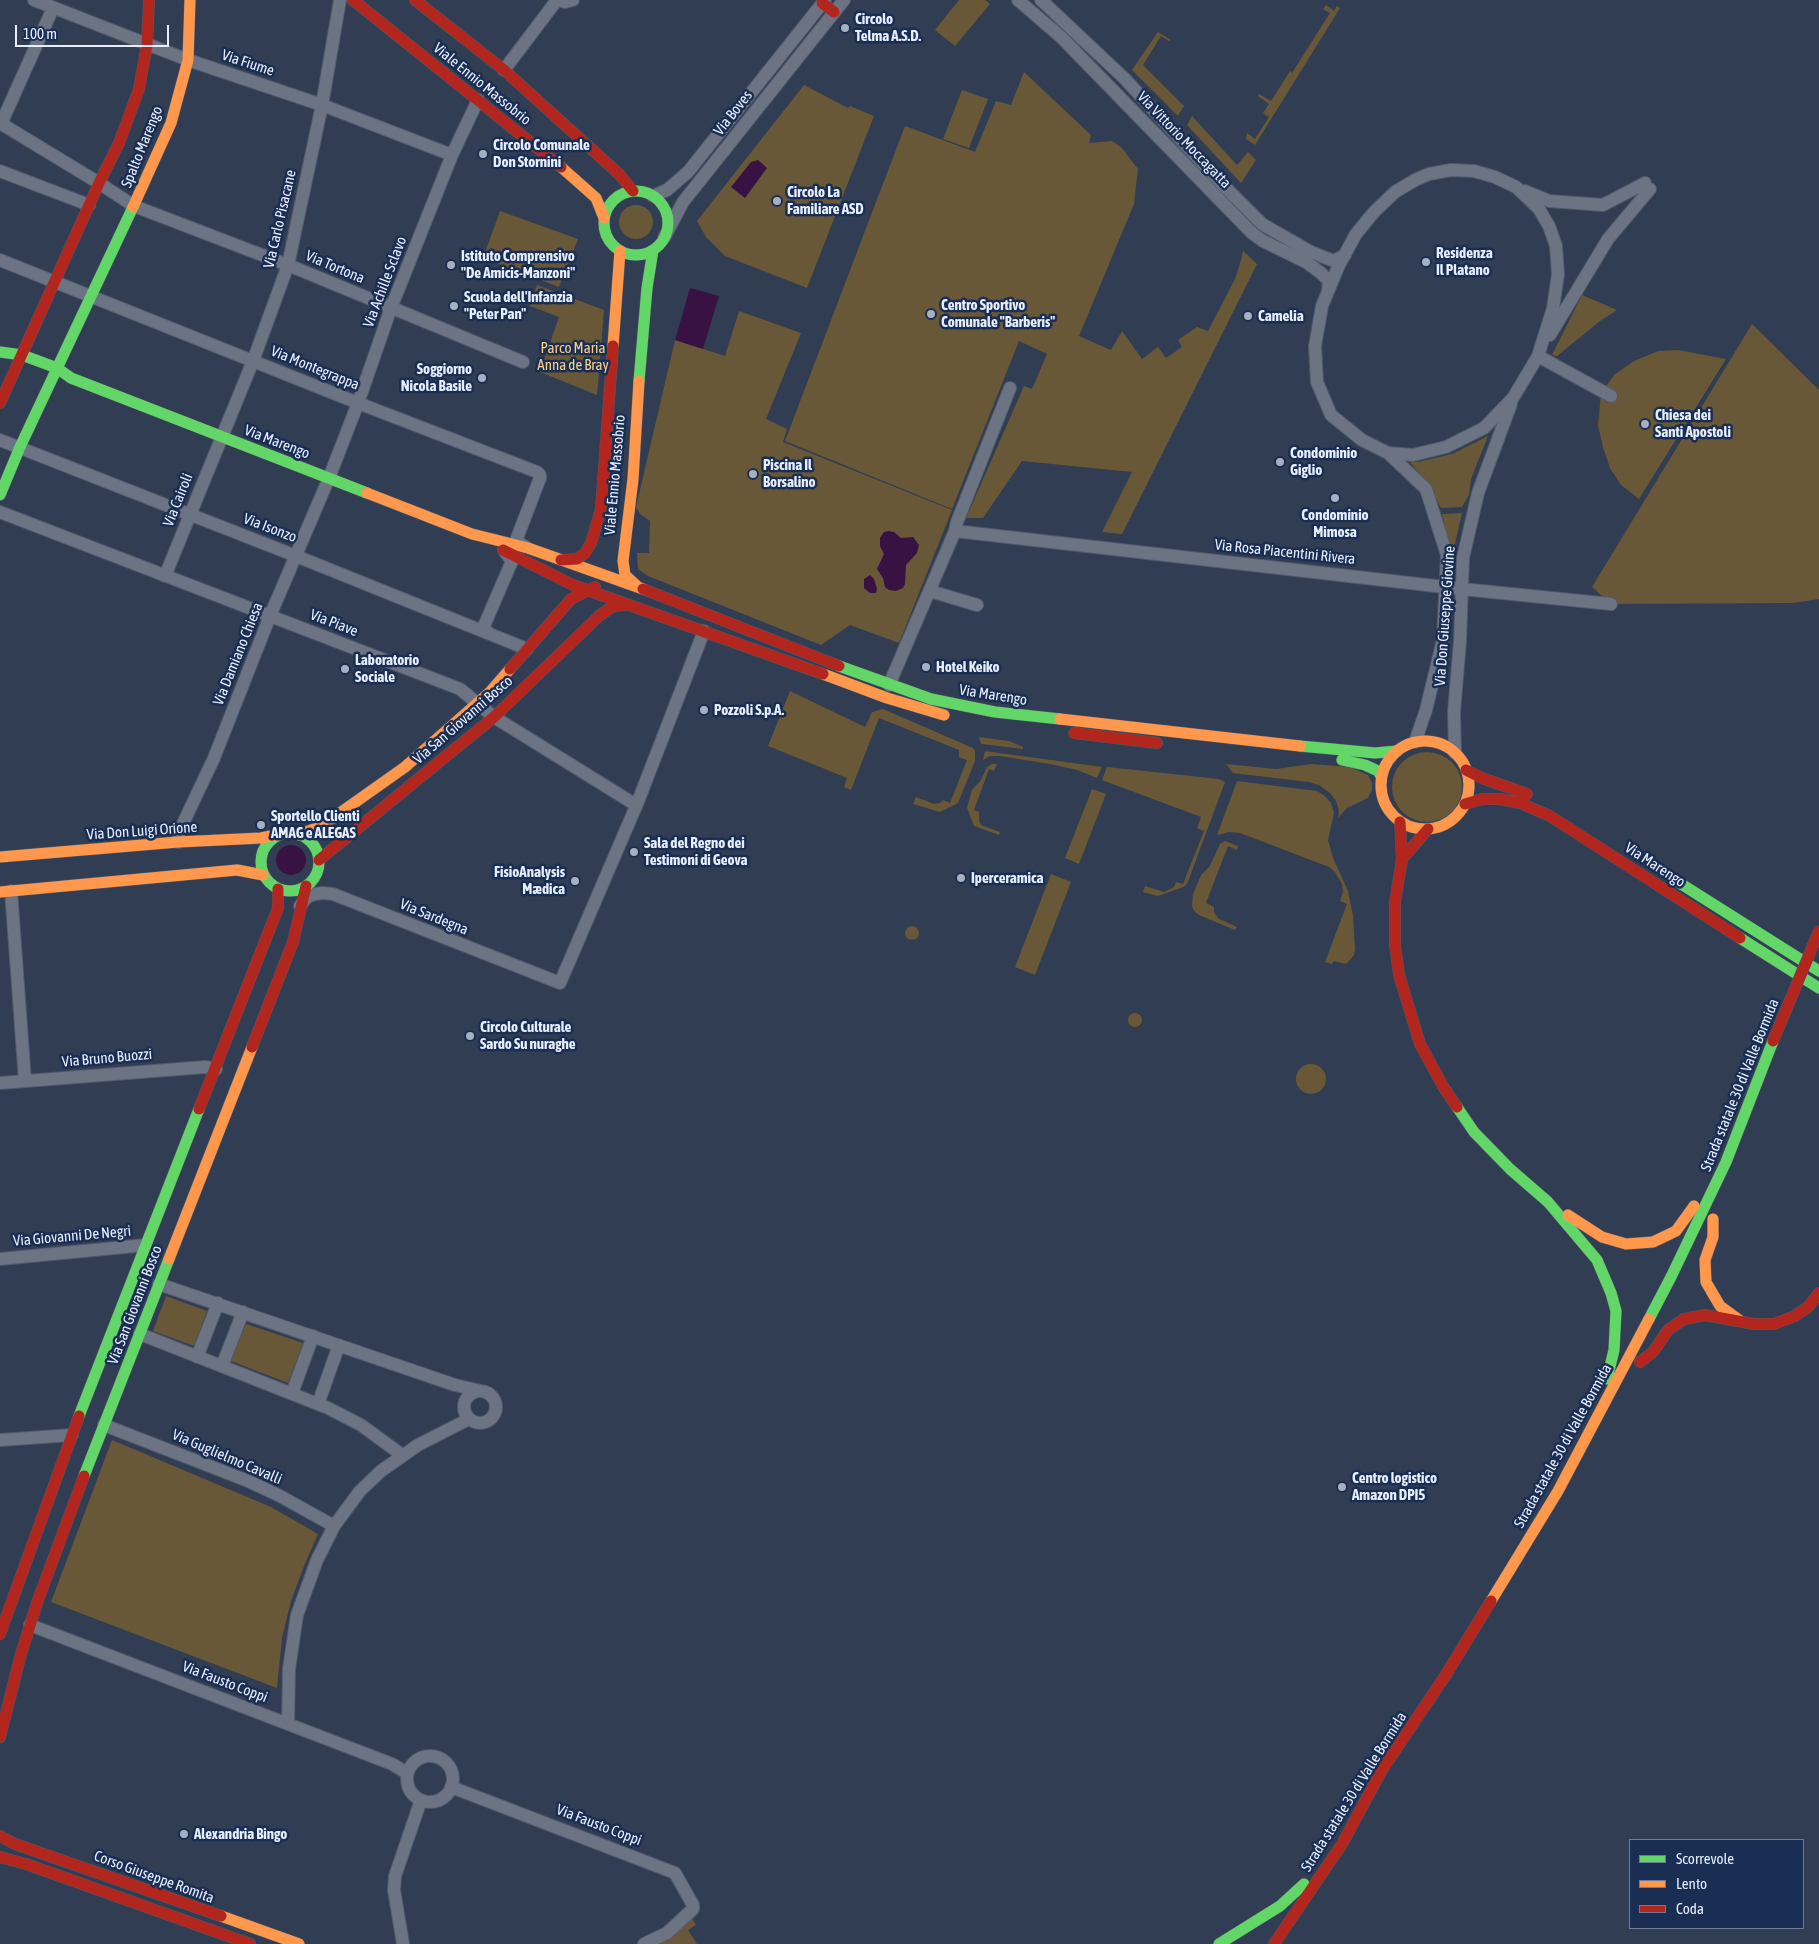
<!DOCTYPE html>
<html>
<head>
<meta charset="utf-8">
<style>
  body { margin:0 }
  #map { position:relative; width:1819px; height:1944px; overflow:hidden; background:#313d52; font-family:"Asap Condensed",sans-serif }
  canvas { display:block }
  .legend { position:absolute; left:1629px; top:1839px; width:175px; height:90px; box-sizing:border-box; background:#1a2e54; border:1px solid #6c7b98; margin:0; padding:6px 9px; list-style:none; font-size:15px; color:#e6eefd }
  .legend li { display:flex; align-items:center; gap:10px; height:25px }
  .legend b { width:25px; border:1px solid #6c7b98 }
  .scale { position:absolute; left:15px; top:25px; width:154px; height:22px; box-sizing:border-box; border:2px solid #e6eefd; border-top:0; padding-left:6px; font-size:15px; line-height:18px; white-space:nowrap; color:#e6eefd; -webkit-text-stroke:4px #1a2e54; paint-order:stroke }
</style>
</head>
<body>
<div id="map">
<canvas width="1819" height="1944"></canvas>
<ul class="legend">
<li><b style="height:6px;background:#63d668"></b>Scorrevole</li>
<li><b style="height:6px;background:#ff974d"></b>Lento</li>
<li><b style="height:6px;background:#b3261e"></b>Coda</li>
</ul>
<div class="scale">100 m</div>
</div>
<script>
const c = document.querySelector('canvas').getContext('2d');
c.lineJoin = 'round';
function paint(path, color) {
  c.fillStyle = color;
  c.fill(path, 'evenodd');
}
function poly(rows) {
  const path = new Path2D();
  for (const r of rows) {
    if (r.length === 3) {
      path.moveTo(r[0] + r[2], r[1]);
      path.arc(r[0], r[1], r[2], 0, 2 * Math.PI);
      continue;
    }
    path.moveTo(r[0], r[1]);
    for (let i = 2; i < r.length; i += 2) path.lineTo(r[i], r[i + 1]);
  }
  return path;
}
function trace(path, color, width, dash) {
  c.strokeStyle = color;
  c.lineWidth = width;
  c.lineCap = dash ? 'butt' : 'round';
  c.setLineDash(dash || []);
  c.stroke(path);
}
function label(font, color, halo, rows, align = 'center') {
  c.font = font + ' "Asap Condensed",sans-serif';
  c.lineWidth = 5;
  c.setLineDash([]);
  c.textBaseline = 'middle';
  c.strokeStyle = halo;
  c.fillStyle = color;
  for (const [text, x, y, turn = 0] of rows) {
    c.save();
    c.translate(x, y);
    c.rotate((+turn || 0) * Math.PI / 180);
    c.textAlign = isNaN(turn) ? turn : align;
    if (halo) c.strokeText(text, 0, 0);
    c.fillText(text, 0, 0);
    c.restore();
  }
}
paint(poly([
  [959,0,985,0,990,4,955,46,935,30],
  [1326,5,1334,11,1337,6,1340,8,1255,145,1246,139,1247,133,1255,139,1269,117,1263,113,1269,104,1258,96,1259,94,1271,101,1290,71,1292,73,1330,13,1323,9],
  [1158,32,1171,40,1169,41,1161,36,1143,65,1184,106,1178,116,1132,70],
  [1024,72,1091,135,1089,143,1112,141,1121,147,1138,169,1134,204,1079,336,1111,350,1122,331,1142,359,1158,347,1166,358,1182,347,1178,340,1197,327,1208,331,1235,279,1241,260,1243,251,1257,264,1122,534,1102,532,1132,472,1022,461,983,518,966,518,1024,386,1032,389,1047,354,1019,341,952,509,785,441,905,126,975,152,996,101,1011,105],
  [804,85,848,108,850,106,874,116,807,288,725,256,706,237,697,221],
  [962,90,988,99,969,148,943,139],
  [1192,116,1237,165,1248,152,1256,160,1241,183,1187,125],
  [636,222,17],
  [500,211,578,239,559,287,483,258],
  [537,285,604,310,597,395,540,372,559,317,530,306],
  [1582,295,1617,310,1600,321,1557,356,1552,355],
  [739,311,801,333,766,419,787,429,783,442,952,510,899,643,850,625,821,645,648,576,638,569,637,553,649,553,650,521,640,514,636,507,675,340,725,356],
  [1752,324,1819,390,1819,599,1793,603,1611,604,1592,587],
  [1678,350,1726,359,1639,499,1621,485,1610,468,1603,447,1598,425,1601,394,1614,375,1634,361,1658,351],
  [1488,436,1471,479,1469,495,1462,507,1441,508,1427,483,1409,461,1418,462,1452,454],
  [1462,513,1452,557,1442,514],
  [790,691,865,727,872,712,883,709,973,748,975,751,975,761,958,803,940,812,913,804,916,797,934,804,940,803,943,800,950,803,967,760,959,757,959,750,879,718,851,790,844,787,847,778,768,746],
  [979,737,1009,741,1023,747,1023,749,981,744],
  [985,751,1102,767,1097,778,1077,770,1050,764,1000,756,990,756,983,760],
  [1427,787,35],
  [992,764,997,764,994,771,989,769,974,810,979,812,979,821,981,825,1000,832,999,835,974,826,967,808,972,790,981,780,987,767],
  [1226,764,1276,769,1311,764,1350,767,1368,775,1372,783,1372,790,1368,798,1347,808,1338,818,1339,811,1336,801,1330,793,1319,785,1309,782,1233,773],
  [1107,767,1219,779,1225,782,1187,884,1183,887,1158,896,1143,892,1145,886,1164,892,1174,887,1176,882,1183,884,1204,831,1197,828,1201,817,1102,780],
  [1237,781,1317,791,1325,796,1331,803,1334,813,1328,840,1333,858,1348,891,1353,916,1355,949,1354,955,1348,962,1345,964,1334,961,1332,964,1325,962,1347,904,1340,901,1343,892,1342,884,1335,872,1329,867,1240,833,1229,832,1217,835],
  [1092,789,1106,794,1079,864,1065,858],
  [1225,841,1238,846,1237,850,1228,846,1206,903,1214,907,1214,912,1219,919,1237,927,1235,930,1199,915,1194,911,1192,906,1193,894,1201,875,1210,866,1220,844],
  [1051,874,1071,882,1035,975,1015,967],
  [912,933,7],
  [1135,1020,7],
  [1311,1079,15],
  [166,1296,207,1311,194,1346,153,1331],
  [246,1324,303,1343,288,1383,231,1361],
  [112,1440,271,1507,318,1534,304,1566,291,1601,282,1638,277,1688,51,1602],
  [692,1918,696,1925,688,1930,697,1944,656,1944]
]), '#695837');
paint(poly([
  [758,160,767,168,745,198,731,187,751,162],
  [690,288,719,296,703,349,675,340],
  [889,531,894,532,901,538,913,537,919,545,917,553,906,565,905,584,903,588,896,591,889,590,885,587,883,578,877,569,884,554,880,546,880,538,884,532],
  [870,575,874,579,877,589,876,593,870,593,864,588,864,579],
  [291,860,15]
]), '#381243');
const street = poly([
  [34,0,188,60,322,105,452,155],
  [559,0,565,2,573,0],
  [1018,0,1062,38,1252,233,1263,241,1306,262,1321,273,1329,281,1328,291],
  [1041,0,1125,79,1218,180,1262,224,1311,252,1334,261,1345,255],
  [504,70,557,0],
  [0,123,99,183,134,206,288,265,523,362],
  [1,124,53,8],
  [1451,170,1474,171,1495,177,1516,187,1539,209,1549,226,1556,246,1558,274,1553,308,1538,356,1513,398,1484,428,1446,447,1413,455,1388,453,1362,440,1331,415,1317,382,1315,346,1322,306,1339,265,1356,234,1374,212,1395,192,1415,180,1429,174,1451,170],
  [0,171,89,205],
  [1525,191,1549,201,1603,205,1645,183],
  [653,196,667,190,688,172,825,0],
  [664,238,683,202,844,0],
  [0,260,358,403,537,472,540,475,540,478,517,538,519,543,526,547],
  [1550,335,1608,239,1650,189],
  [1538,356,1611,396],
  [0,440,296,556,527,649],
  [1388,453,1426,489,1447,555,1443,640,1426,710,1415,742],
  [0,512,460,689,494,717,636,805],
  [955,531,1462,589,1611,604],
  [165,576,253,361,288,265,322,105,340,0],
  [930,591,977,605],
  [489,633,485,630,484,626,512,561,505,552],
  [889,685,955,531,957,522,1010,388],
  [1455,753,1454,712,1460,641,1463,558,1478,493,1511,404],
  [178,842,179,832,214,758,270,616,329,478,358,403,391,308,452,155,478,100],
  [11,891,25,1081],
  [300,906,307,897,315,894,323,893,333,894,560,983,637,804,704,631],
  [0,1083,205,1067,216,1069],
  [0,1259,146,1245],
  [159,1284,455,1385,481,1391],
  [140,1334,328,1408,361,1425,402,1455],
  [197,1357,218,1303],
  [222,1366,243,1312],
  [480,1407,16],
  [292,1393,313,1336],
  [318,1404,339,1345],
  [104,1425,248,1481,280,1496,334,1526],
  [0,1440,72,1435],
  [30,1625,392,1764,407,1773],
  [288,1724,289,1669,297,1615,317,1560,334,1526,360,1491,381,1471,418,1445,469,1419],
  [430,1779,23],
  [451,1787,675,1873,693,1905,693,1909,667,1933,644,1944],
  [403,1944,394,1890,395,1876,421,1800]
]);
const fast = poly([
  [636,223,32],
  [0,352,22,355,57,368,71,378,367,493],
  [639,381,647,288,653,250],
  [0,495,20,447,133,207],
  [839,666,931,699,995,712,1060,719],
  [1300,746,1375,753,1397,751],
  [1342,760,1365,765,1378,771,1381,776],
  [290,862,29],
  [1678,882,1819,971],
  [1740,938,1819,988],
  [1457,1107,1474,1132,1510,1169,1548,1202,1597,1260,1611,1293,1616,1311,1614,1350,1607,1379],
  [1649,1319,1671,1277,1726,1162,1773,1041],
  [79,1416,199,1109],
  [84,1476,169,1259],
  [1219,1944,1280,1906,1304,1884]
]);
const slow = poly([
  [561,167,596,198,604,218],
  [133,207,171,123,188,60,190,0],
  [613,346,620,251],
  [367,493,472,534,528,548,643,589],
  [638,587,625,575,623,561,633,479,639,381],
  [823,674,887,698,944,715],
  [1060,719,1300,746],
  [1425,785,44],
  [299,835,323,825,405,767,489,693,510,669],
  [0,857,178,842,261,838,286,833],
  [0,892,237,870,263,875],
  [1568,1215,1602,1237,1626,1244,1653,1242,1676,1231,1694,1206],
  [1713,1219,1713,1237,1705,1260,1706,1282,1720,1306,1739,1320],
  [169,1259,252,1047],
  [1491,1601,1558,1491,1649,1319],
  [221,1916,299,1944]
]);
const jam = poly([
  [353,0,561,167],
  [415,0,504,70,619,174,633,191],
  [822,3,834,12],
  [0,403,99,183,119,143,139,89,147,45,149,0],
  [503,550,573,585,823,674],
  [561,560,577,559,585,553,591,543,601,509,613,346],
  [643,589,839,666],
  [510,669,571,599,595,587],
  [1074,733,1157,743],
  [1466,770,1482,778,1527,794],
  [1465,804,1482,799,1500,799,1520,803,1550,816,1740,938],
  [1400,822,1402,859,1395,902,1395,945,1399,975,1420,1044,1444,1088,1457,1107],
  [1402,859,1428,829],
  [319,860,494,717,599,616,613,606,625,605],
  [252,1047,293,942,306,886],
  [199,1109,278,908,278,889],
  [1640,1362,1653,1352,1668,1330,1684,1319,1705,1315,1754,1324,1774,1324,1795,1316,1808,1307,1819,1293],
  [0,1634,79,1416],
  [0,1737,21,1654,38,1600,84,1476],
  [0,1836,15,1844,221,1916],
  [0,1857,26,1864,250,1944],
  [1274,1944,1342,1844,1382,1770,1445,1676,1491,1601]
]);
trace(street, '#515a6a', 14);
trace(fast, '#515a6a', 12);
trace(slow, '#515a6a', 12);
trace(jam, '#515a6a', 12);
trace(street, '#6c7484', 12);
trace(fast, '#63d668', 11);
trace(slow, '#ff974d', 11);
trace(jam, '#b3261e', 11);
const jamBridge = poly([
  [1773,1041,1819,931]
]);
trace(jamBridge, '#515a6a', 12, []);
trace(jamBridge, '#b3261e', 11);
for (const [x, y, r, color] of [
  [845,28,5,"#a7b0c1"],
  [483,154,5,"#a7b0c1"],
  [777,201,5,"#a7b0c1"],
  [1426,262,5,"#a7b0c1"],
  [451,265,5,"#a7b0c1"],
  [454,306,5,"#a7b0c1"],
  [931,314,5,"#a7b0c1"],
  [1248,316,5,"#a7b0c1"],
  [482,378,5,"#a7b0c1"],
  [1645,424,5,"#a7b0c1"],
  [1280,462,5,"#a7b0c1"],
  [753,474,5,"#a7b0c1"],
  [1335,498,5,"#a7b0c1"],
  [926,667,5,"#a7b0c1"],
  [345,669,5,"#a7b0c1"],
  [704,710,5,"#a7b0c1"],
  [261,825,5,"#a7b0c1"],
  [634,852,5,"#a7b0c1"],
  [961,878,5,"#a7b0c1"],
  [575,881,5,"#a7b0c1"],
  [470,1036,5,"#a7b0c1"],
  [1342,1487,5,"#a7b0c1"],
  [184,1834,5,"#a7b0c1"]
]) {
  const dot = new Path2D();
  dot.arc(x, y, r, 0, 2 * Math.PI);
  c.fillStyle = color;
  c.fill(dot);
  trace(dot, '#1a2e54', 2);
}
label('bold 15px', '#e6eefd', '#1a2e54', [
  ["Circolo",855,19],
  ["Telma A.S.D.",855,36],
  ["Circolo Comunale",493,145],
  ["Don Stornini",493,162],
  ["Circolo La",787,192],
  ["Familiare ASD",787,209],
  ["Residenza",1436,253],
  ["Il Platano",1436,270],
  ["Istituto Comprensivo",461,256],
  ["\"De Amicis-Manzoni\"",461,273],
  ["Scuola dell'Infanzia",464,297],
  ["\"Peter Pan\"",464,314],
  ["Centro Sportivo",941,305],
  ["Comunale \"Barberis\"",941,322],
  ["Camelia",1258,316],
  ["Soggiorno",472,369,"right"],
  ["Nicola Basile",472,386,"right"],
  ["Chiesa dei",1655,415],
  ["Santi Apostoli",1655,432],
  ["Condominio",1290,453],
  ["Giglio",1290,470],
  ["Piscina Il",763,465],
  ["Borsalino",763,482],
  ["Condominio",1335,515,"center"],
  ["Mimosa",1335,532,"center"],
  ["Laboratorio",355,660],
  ["Sociale",355,677],
  ["Hotel Keiko",936,667],
  ["Pozzoli S.p.A.",714,710],
  ["Sportello Clienti",271,816],
  ["AMAG e ALEGAS",271,833],
  ["Sala del Regno dei",644,843],
  ["Testimoni di Geova",644,860],
  ["FisioAnalysis",565,872,"right"],
  ["Mædica",565,889,"right"],
  ["Iperceramica",971,878],
  ["Circolo Culturale",480,1027],
  ["Sardo Su nuraghe",480,1044],
  ["Centro logistico",1352,1478],
  ["Amazon DPI5",1352,1495],
  ["Alexandria Bingo",194,1834]
], 'left');
label('15px', '#e6eefd', '#1a2e54', [
  ["Via Fiume",248,63,18],
  ["Viale Ennio Massobrio",482,84,39],
  ["Via Boves",733,113,-52],
  ["Via Vittorio Moccagatta",1184,140,46],
  ["Spalto Marengo",142,147,-68],
  ["Via Carlo Pisacane",280,219,-77],
  ["Via Tortona",335,267,23],
  ["Via Achille Sclavo",385,282,-69],
  ["Via Montegrappa",315,368,22],
  ["Via Marengo",277,442,21],
  ["Viale Ennio Massobrio",615,475,-85],
  ["Via Cairoli",178,500,-68],
  ["Via Isonzo",270,528,21],
  ["Via Rosa Piacentini Rivera",1285,552,6],
  ["Via Don Giuseppe Giovine",1445,616,-86],
  ["Via Piave",334,623,21],
  ["Via Damiano Chiesa",238,654,-68],
  ["Via Marengo",993,695,9],
  ["Via San Giovanni Bosco",463,720,-41],
  ["Via Don Luigi Orione",142,831,-4],
  ["Via Marengo",1655,865,33],
  ["Via Sardegna",434,917,22],
  ["Via Bruno Buozzi",107,1058,-5],
  ["Strada statale 30 di Valle Bormida",1740,1085,-68],
  ["Via Giovanni De Negri",72,1236,-5],
  ["Via San Giovanni Bosco",135,1305,-69],
  ["Strada statale 30 di Valle Bormida",1563,1446,-61],
  ["Via Guglielmo Cavalli",227,1457,23],
  ["Via Fausto Coppi",225,1682,21],
  ["Strada statale 30 di Valle Bormida",1354,1792,-58],
  ["Via Fausto Coppi",599,1825,21],
  ["Corso Giuseppe Romita",154,1877,20]
]);
label('15px', '#f9d086', '#1a2e54', [
  ["Parco Maria",573,348],
  ["Anna de Bray",573,365]
]);
</script>
</body>
</html>
